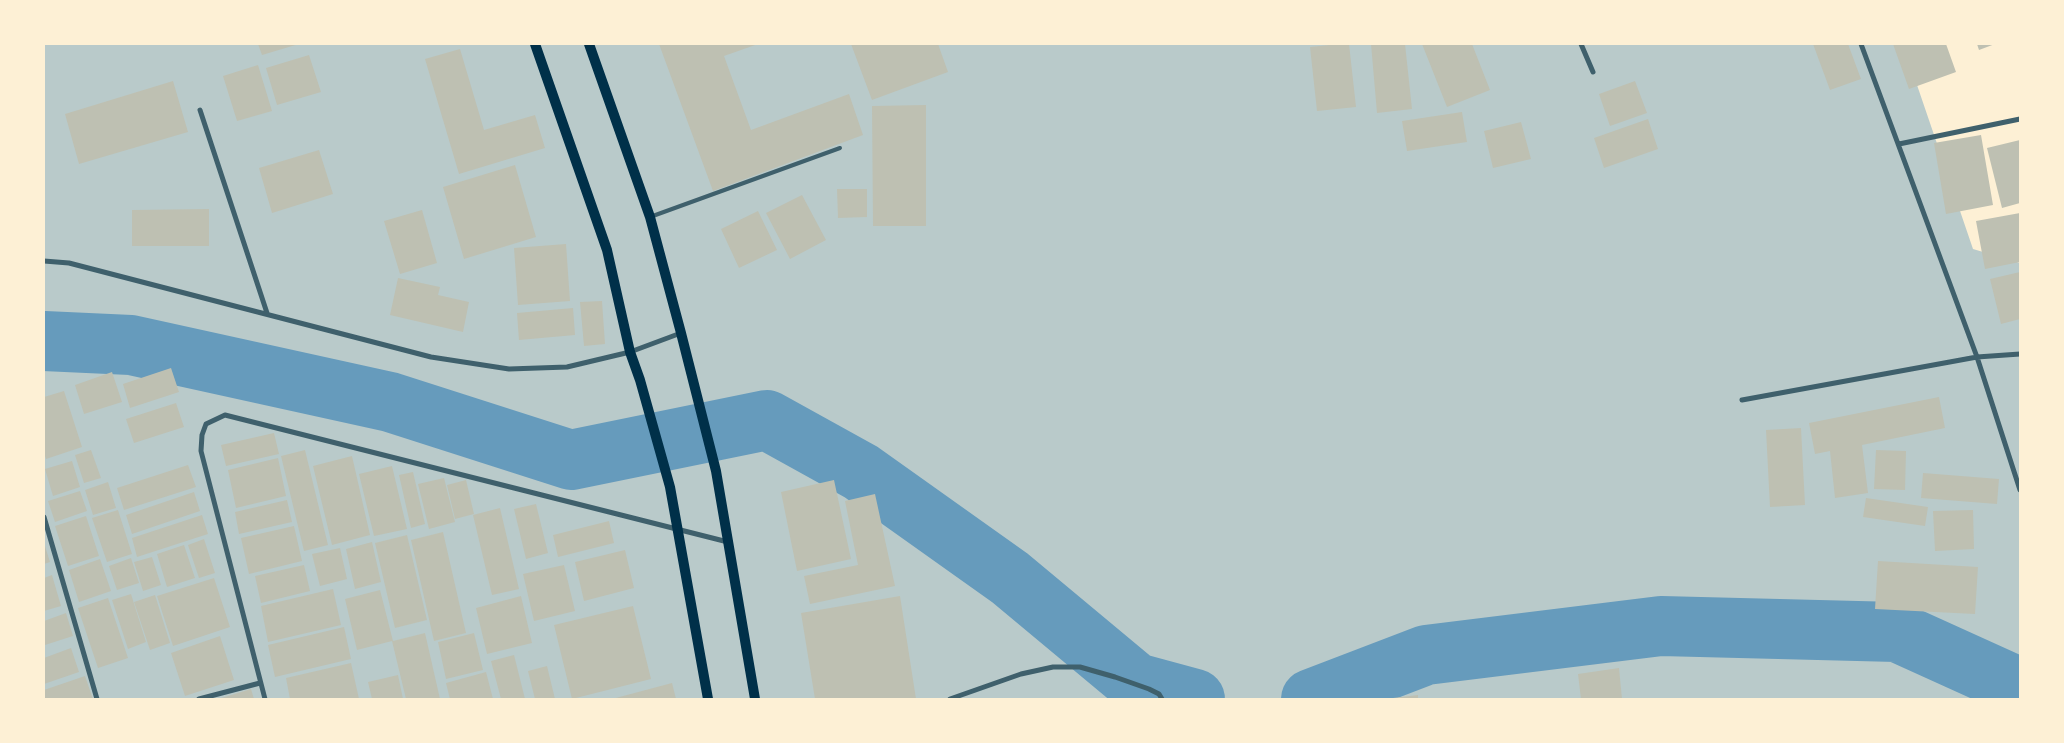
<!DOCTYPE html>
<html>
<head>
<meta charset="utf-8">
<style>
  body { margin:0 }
  #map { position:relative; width:2064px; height:743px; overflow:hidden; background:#fdf0d5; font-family:Ubuntu,sans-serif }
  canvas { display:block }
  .frame { position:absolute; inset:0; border:45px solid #fdf0d5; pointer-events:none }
</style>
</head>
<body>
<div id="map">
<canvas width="2064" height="743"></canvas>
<div class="frame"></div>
</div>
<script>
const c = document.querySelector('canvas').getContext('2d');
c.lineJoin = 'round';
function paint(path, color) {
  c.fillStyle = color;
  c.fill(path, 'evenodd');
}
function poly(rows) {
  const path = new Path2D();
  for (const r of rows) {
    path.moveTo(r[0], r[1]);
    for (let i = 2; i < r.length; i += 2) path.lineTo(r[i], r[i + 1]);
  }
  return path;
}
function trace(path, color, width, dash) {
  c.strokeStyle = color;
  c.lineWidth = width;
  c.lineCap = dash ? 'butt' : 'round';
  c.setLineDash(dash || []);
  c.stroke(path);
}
paint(poly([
  [44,44,1903,44,1973,249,2020,263,2020,699,44,699]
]), '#b9caca');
trace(poly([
  [44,341,131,345,390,402,571,460,767,420,861,472,1010,578,1136,683,1195,699],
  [1311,699,1426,655,1661,626,1897,632,2014,685,2020,686]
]), '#669bbc', 60);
paint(poly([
  [258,44,299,44,262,55],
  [659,44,758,44,724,56,751,130,849,94,863,135,713,191],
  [851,44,938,44,948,72,872,100],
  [1340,44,1349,44,1356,107,1317,111,1310,47],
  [1371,44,1405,44,1412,109,1377,113],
  [1422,44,1472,44,1490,90,1447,107],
  [1813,44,1848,44,1861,79,1830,90],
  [1893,44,1946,44,1956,72,1909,89],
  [1977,44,1995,44,1979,50],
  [460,49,484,130,535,115,545,148,459,174,425,59],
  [309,55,321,92,277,105,266,68],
  [258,65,272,111,237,121,223,76],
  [173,81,188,132,79,164,65,114],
  [1635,81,1647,113,1610,126,1599,94],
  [926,105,926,226,873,226,872,106],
  [1462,112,1467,142,1407,151,1402,121],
  [1648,119,1658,149,1604,168,1594,138],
  [1521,122,1531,159,1493,168,1484,131],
  [1981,135,1993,205,1946,214,1934,143],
  [2020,140,2020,203,2002,208,1987,148],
  [319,150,333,194,272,213,259,168],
  [515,165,536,237,464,259,443,187],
  [837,189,867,189,867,217,838,218],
  [802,195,826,240,790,259,766,213],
  [209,209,209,246,132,246,132,210],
  [422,210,437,263,400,274,384,221],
  [758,211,777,250,739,268,721,229],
  [2020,213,2020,262,1985,269,1976,221],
  [566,244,570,301,518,305,514,248],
  [2020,272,2020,319,2001,324,1990,279],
  [398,278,440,287,438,295,469,302,463,332,390,315],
  [602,301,605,344,584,346,580,302],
  [573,308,575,335,519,340,517,313],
  [171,368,179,392,130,408,123,384],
  [112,372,122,402,84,414,75,385],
  [64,391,82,447,46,459,44,453,44,397],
  [1939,397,1945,428,1862,445,1868,493,1835,498,1830,451,1815,454,1809,423],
  [176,403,184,427,134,443,126,419],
  [1801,428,1805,505,1770,507,1766,430],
  [274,433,279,454,226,466,221,445],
  [91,450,101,478,84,483,75,455],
  [305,450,328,545,304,551,281,456],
  [1876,450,1906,451,1905,490,1874,489],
  [352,456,370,535,332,545,313,466],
  [278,458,286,496,236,508,228,470],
  [72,461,80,487,53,496,45,469],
  [188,465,196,487,124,510,117,488],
  [392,466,407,529,374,536,359,474],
  [413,472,425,524,411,528,399,475],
  [1923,473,1999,479,1997,504,1921,498],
  [444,478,455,522,429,529,418,484],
  [466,480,474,514,455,519,447,485],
  [834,480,851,559,797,571,781,492],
  [108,482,116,508,93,515,85,490],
  [80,491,87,511,55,522,48,501],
  [194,492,200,511,132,534,126,515],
  [875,494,895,586,810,604,804,576,858,565,845,501],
  [1866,498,1928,507,1925,526,1863,517],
  [287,500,292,522,239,534,235,512],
  [536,504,548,553,526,559,514,509],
  [500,508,519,589,492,595,473,515],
  [118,510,132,554,107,562,92,518],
  [1973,510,1974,549,1935,551,1933,511],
  [202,515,208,534,137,557,132,538],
  [86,516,99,556,68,566,55,526],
  [609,521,614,543,558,557,553,535],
  [294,526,302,561,249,574,241,538],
  [443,532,466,633,434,641,411,540],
  [407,535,427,620,395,628,375,543],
  [204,539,215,573,199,578,188,545],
  [372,542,381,582,355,589,346,549],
  [44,543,50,562,44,564],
  [184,545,195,578,167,587,157,554],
  [340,548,347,579,320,586,312,554],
  [625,550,634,588,584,601,575,562],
  [152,557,161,585,143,591,134,562],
  [131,558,139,583,117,590,109,566],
  [100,559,111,591,79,602,69,570],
  [1878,561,1978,567,1975,614,1875,609],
  [304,565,310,591,261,603,255,576],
  [564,565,575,611,534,621,523,574],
  [52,575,61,606,44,611,44,578],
  [214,578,230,627,173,646,157,596],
  [333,589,341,625,268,642,261,606],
  [380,590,393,641,425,633,440,699,406,699,392,641,357,650,345,599],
  [131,594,146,642,128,649,112,600],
  [155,595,170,643,150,650,134,602],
  [521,596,532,643,487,654,476,608],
  [900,596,916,699,815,699,801,613],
  [108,598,128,658,98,668,78,608],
  [633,606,651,679,572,699,554,625],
  [66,613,73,636,45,645,44,621],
  [344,627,351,659,275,677,268,645],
  [474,633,483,670,446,679,438,642],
  [220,636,234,680,185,696,171,653],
  [71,648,79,672,44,684,44,658],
  [514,655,525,699,501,699,491,661],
  [351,663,359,699,290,699,286,678],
  [547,666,555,699,535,699,528,671],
  [1619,668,1622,699,1581,699,1578,674],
  [486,672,493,699,450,699,446,683],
  [398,675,403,699,372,699,368,682],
  [85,676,93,699,44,699,44,690],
  [672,683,676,699,612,699],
  [251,689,254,699,218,699],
  [1418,695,1418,699,1393,699,1393,698]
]), '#bec0b2');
trace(poly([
  [650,217,840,148]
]), '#3f606c', 4);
trace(poly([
  [1581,44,1593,72],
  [1861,44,1977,357,2020,490],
  [200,110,267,313],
  [1899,144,2020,119],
  [44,261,69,263,431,357,509,369,567,367,630,352,681,333],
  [1742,400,1977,357,2020,354],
  [44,517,97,699],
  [199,699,260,683],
  [265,699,201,451,202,435,206,424,225,415,728,542],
  [950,699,1021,674,1053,667,1080,667,1115,677,1149,689,1159,694,1162,699]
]), '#3f606c', 5);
trace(poly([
  [535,44,607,250,630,352,640,380,670,487,708,699],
  [589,44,650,217,681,333,716,471,755,699]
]), '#003049', 10);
</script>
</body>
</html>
